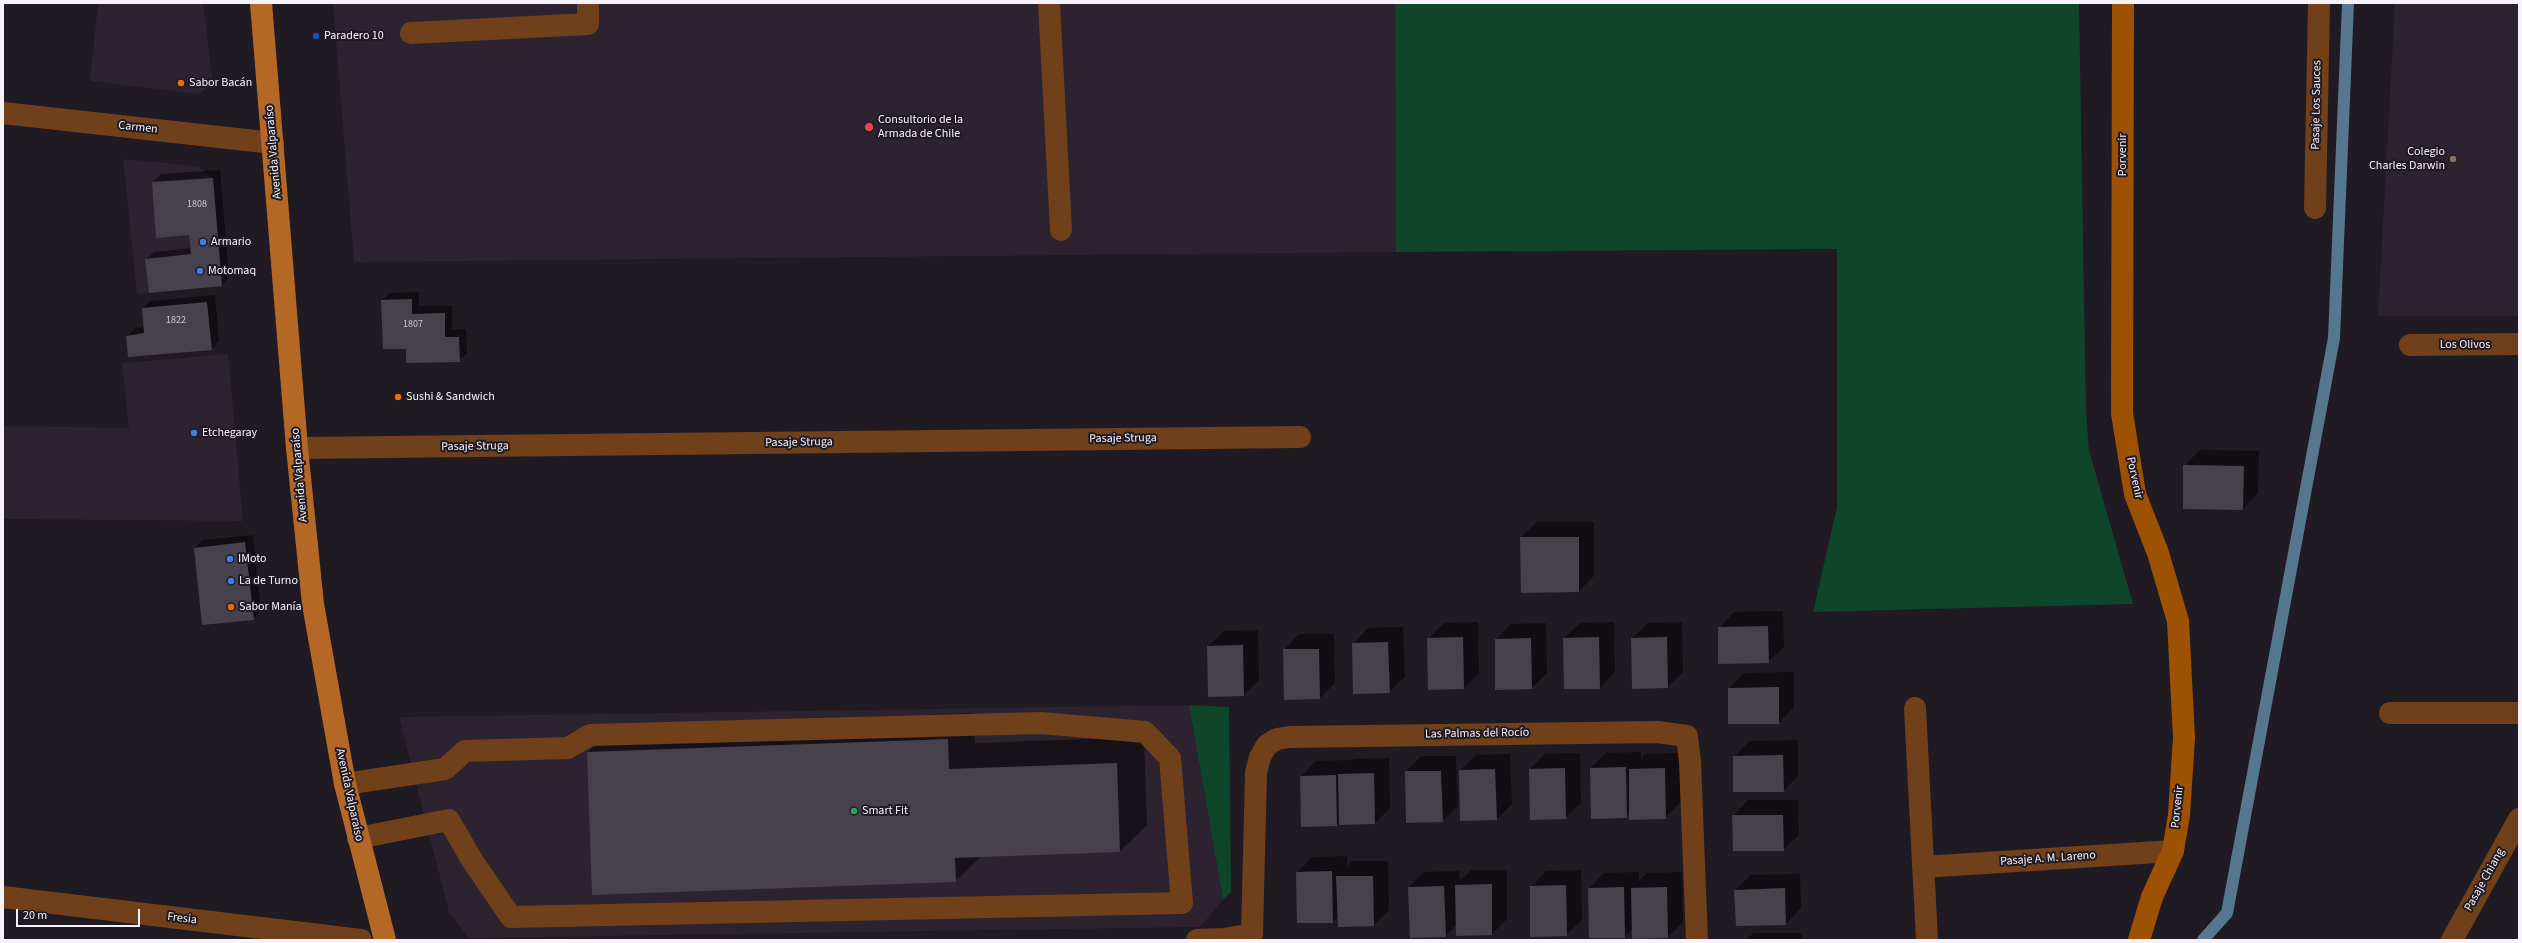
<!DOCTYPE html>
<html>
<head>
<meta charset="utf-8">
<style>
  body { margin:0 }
  #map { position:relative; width:2522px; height:943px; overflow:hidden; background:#201a23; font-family:"Source Sans 3",sans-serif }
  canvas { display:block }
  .frame { position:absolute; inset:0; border:4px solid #f7f2f9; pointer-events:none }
  .scale { position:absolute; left:16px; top:909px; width:124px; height:18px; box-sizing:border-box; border:2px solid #f7f2f9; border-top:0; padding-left:5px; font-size:12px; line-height:14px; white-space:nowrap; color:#f7f2f9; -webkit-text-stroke:3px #201a23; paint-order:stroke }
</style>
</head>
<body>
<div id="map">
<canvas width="2522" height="943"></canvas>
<div class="frame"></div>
<div class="scale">20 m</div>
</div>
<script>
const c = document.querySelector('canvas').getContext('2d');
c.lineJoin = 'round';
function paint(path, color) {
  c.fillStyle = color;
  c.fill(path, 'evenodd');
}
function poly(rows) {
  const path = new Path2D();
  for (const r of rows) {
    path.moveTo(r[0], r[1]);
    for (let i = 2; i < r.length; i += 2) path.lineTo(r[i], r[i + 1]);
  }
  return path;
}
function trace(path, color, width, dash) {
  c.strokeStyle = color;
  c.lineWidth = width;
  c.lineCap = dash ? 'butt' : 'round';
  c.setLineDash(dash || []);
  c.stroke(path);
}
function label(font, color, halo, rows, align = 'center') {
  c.font = font + ' "Source Sans 3",sans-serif';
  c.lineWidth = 4;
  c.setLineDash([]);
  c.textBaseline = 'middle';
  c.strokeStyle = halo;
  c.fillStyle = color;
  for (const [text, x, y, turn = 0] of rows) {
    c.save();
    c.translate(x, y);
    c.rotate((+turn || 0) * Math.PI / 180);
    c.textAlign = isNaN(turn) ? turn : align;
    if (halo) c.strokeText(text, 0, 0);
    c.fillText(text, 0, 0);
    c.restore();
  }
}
paint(poly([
  [98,3,203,3,213,84,199,94,90,81],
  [333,3,1395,3,1396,252,354,262],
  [2395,3,2519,3,2519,316,2378,316],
  [123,159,198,166,213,178,222,286,137,294],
  [228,354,243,521,3,519,3,426,129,428,122,363],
  [1189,705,1223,900,1200,927,469,938,449,912,399,717]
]), '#2c2230');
paint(poly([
  [1395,3,2079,3,2086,413,2089,450,2133,604,1813,612,1837,507,1837,249,1396,252],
  [1189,705,1229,707,1231,892,1223,900]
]), '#0e452b');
paint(poly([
  [220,170,229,277,222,285,146,260,154,252,191,248,190,234,153,182,161,174],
  [419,292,419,306,452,306,452,330,466,329,467,353,459,361,382,300,390,293],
  [215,295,219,341,212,349,127,336,135,328,145,327,143,308,151,301],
  [2200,450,2259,451,2258,493,2243,509,2184,466],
  [1537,522,1594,522,1594,576,1579,591,1521,537],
  [253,535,261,611,253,619,195,548,203,540],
  [1783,611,1784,647,1768,662,1719,628,1734,612],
  [1478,622,1479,673,1464,688,1428,639,1444,623],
  [1614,622,1615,672,1600,688,1564,638,1580,623],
  [1682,622,1683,672,1668,687,1632,638,1648,623],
  [1546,623,1547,673,1532,688,1496,639,1511,624],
  [1403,627,1405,677,1389,692,1353,644,1368,628],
  [1258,630,1259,680,1244,695,1208,646,1224,631],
  [1299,634,1334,634,1335,683,1320,698,1284,650],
  [1794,672,1794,707,1779,723,1729,688,1744,673],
  [974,713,975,743,1144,737,1147,825,1120,851,980,857,956,881,593,894,588,752,615,726],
  [1798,740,1798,776,1783,791,1734,757,1749,741],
  [1641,752,1641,758,1645,754,1680,753,1681,802,1665,818,1630,813,1626,817,1591,768,1606,753],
  [1580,753,1581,803,1565,818,1530,769,1545,754],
  [1510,754,1512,804,1497,819,1461,820,1460,770,1476,755],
  [1421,756,1456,756,1458,806,1442,821,1406,772],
  [1389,758,1390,808,1375,823,1340,822,1336,825,1302,826,1301,776,1316,761,1351,760,1351,762,1354,759],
  [1748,800,1798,800,1799,835,1783,850,1733,816],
  [1347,856,1347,866,1353,861,1388,861,1389,910,1374,925,1339,916,1332,922,1297,872,1312,857],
  [1471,870,1507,870,1507,919,1492,934,1457,935,1457,924,1445,936,1409,887,1424,872,1459,871,1460,881],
  [1581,870,1582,920,1566,935,1531,887,1546,871],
  [1639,872,1639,881,1647,873,1682,872,1683,922,1668,937,1633,928,1624,937,1590,937,1589,888,1604,873],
  [1800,874,1801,908,1786,924,1735,890,1751,875],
  [1753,933,1802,933,1802,940,1746,940]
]), '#0007');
trace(poly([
  [2203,940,2227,913,2334,338,2348,3]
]), '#557890', 12);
paint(poly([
  [213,178,222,286,149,293,145,259,191,254,189,235,156,238,152,182],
  [412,299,412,314,445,313,445,337,459,337,460,362,406,363,406,349,383,349,381,300],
  [207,302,212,350,128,357,126,336,144,333,142,308],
  [2183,465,2244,466,2243,510,2183,509],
  [1520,537,1579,537,1579,592,1521,593],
  [245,542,254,620,202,625,194,548],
  [1768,626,1769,663,1718,664,1718,627],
  [1463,637,1464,689,1428,690,1427,638],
  [1599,637,1600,689,1564,689,1563,638],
  [1667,637,1668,688,1632,689,1631,638],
  [1531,638,1532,689,1495,690,1495,639],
  [1388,642,1390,693,1353,694,1352,643],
  [1243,645,1244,696,1208,697,1207,646],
  [1283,649,1319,649,1320,699,1284,700],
  [1779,687,1779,724,1728,724,1728,688],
  [948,739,949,769,1117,763,1120,852,955,858,956,882,592,895,587,752],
  [1783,755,1784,792,1733,792,1733,756],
  [1626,767,1627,818,1591,819,1590,768],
  [1565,768,1566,819,1530,820,1529,769],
  [1665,768,1666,819,1629,820,1629,769],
  [1495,769,1497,820,1460,821,1459,770],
  [1405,771,1441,771,1443,822,1406,823],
  [1374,773,1375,824,1339,825,1338,774],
  [1336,775,1337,826,1301,827,1300,776],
  [1732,815,1783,815,1784,851,1733,851],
  [1332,871,1333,923,1297,923,1296,872],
  [1336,876,1373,876,1374,926,1338,927],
  [1492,884,1492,935,1456,936,1455,885],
  [1566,885,1567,936,1530,937,1530,886],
  [1444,886,1446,937,1410,938,1408,887],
  [1624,887,1625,938,1589,938,1588,888],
  [1667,887,1668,938,1632,939,1631,888],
  [1785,888,1786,925,1736,926,1734,890]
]), '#47414c');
trace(poly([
  [1049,3,1061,230],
  [411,33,588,24,588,3],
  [345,784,445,769,465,751,568,748,590,735,1041,723,1145,732,1170,758,1182,903,511,917,472,860,449,820,358,838]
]), '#6f401a', 22);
trace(poly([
  [3,113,273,143],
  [2315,208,2319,3],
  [2410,345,2519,344],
  [297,448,1300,437],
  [1915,708,1927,940],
  [2390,713,2519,713],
  [1923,867,2173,851],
  [3,897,361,940],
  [1252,934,1256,773,1260,757,1267,745,1277,739,1290,737,1657,732,1687,736,1690,762,1697,940],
  [1197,940,1224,939,1252,934],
  [2452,940,2519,819]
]), '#6f401a', 22);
trace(poly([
  [2123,3,2122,413,2135,494,2158,553,2178,621,2184,738,2179,815,2173,851,2152,897,2139,940]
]), '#9d5103', 22);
trace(poly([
  [261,3,297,448,313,604,345,784,385,940]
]), '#b56726', 22);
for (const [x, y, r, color] of [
  [316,36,4,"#1a4fb4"],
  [181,83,4,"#e8710a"],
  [869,127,5,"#e0444e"],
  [2453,159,4,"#8d6e63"],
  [203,242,4,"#3f7fe0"],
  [200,271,4,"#3f7fe0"],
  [398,397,4,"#e8710a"],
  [194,433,4,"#3f7fe0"],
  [230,559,4,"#3f7fe0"],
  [231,581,4,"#3f7fe0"],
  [231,607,4,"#e8710a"],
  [854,811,4,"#2e9e5b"]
]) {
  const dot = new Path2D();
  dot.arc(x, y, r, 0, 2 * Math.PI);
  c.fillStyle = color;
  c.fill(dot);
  trace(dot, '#201a23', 1.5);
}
label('10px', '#cbc6ce', null, [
  ["1808",197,205],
  ["1822",176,321],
  ["1807",413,325]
]);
label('12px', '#f7f2f9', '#201a23', [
  ["Paradero 10",324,36],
  ["Sabor Bacán",189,83],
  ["Consultorio de la",878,120],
  ["Armada de Chile",878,134],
  ["Colegio",2445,152,"right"],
  ["Charles Darwin",2445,166,"right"],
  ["Armario",211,242],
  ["Motomaq",208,271],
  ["Sushi & Sandwich",406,397],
  ["Etchegaray",202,433],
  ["IMoto",238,559],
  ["La de Turno",239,581],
  ["Sabor Manía",239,607],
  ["Smart Fit",862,811]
], 'left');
label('12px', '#f7f2f9', '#201a23', [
  ["Pasaje Los Sauces",2317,105,-89],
  ["Carmen",138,128,6],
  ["Avenida Valparaíso",274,152,-95],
  ["Porvenir",2123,155,-90],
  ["Los Olivos",2465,345],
  ["Pasaje Struga",1123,439,-1],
  ["Pasaje Struga",799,443,-1],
  ["Pasaje Struga",475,447,-1],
  ["Avenida Valparaíso",300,475,-95],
  ["Porvenir",2134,478,78],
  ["Las Palmas del Rocío",1477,734,-1],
  ["Avenida Valparaíso",349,795,78],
  ["Porvenir",2178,807,-84],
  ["Pasaje A. M. Lareno",2048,859,-4],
  ["Pasaje Chiang",2485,880,-61],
  ["Fresia",182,919,7]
]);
</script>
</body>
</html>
